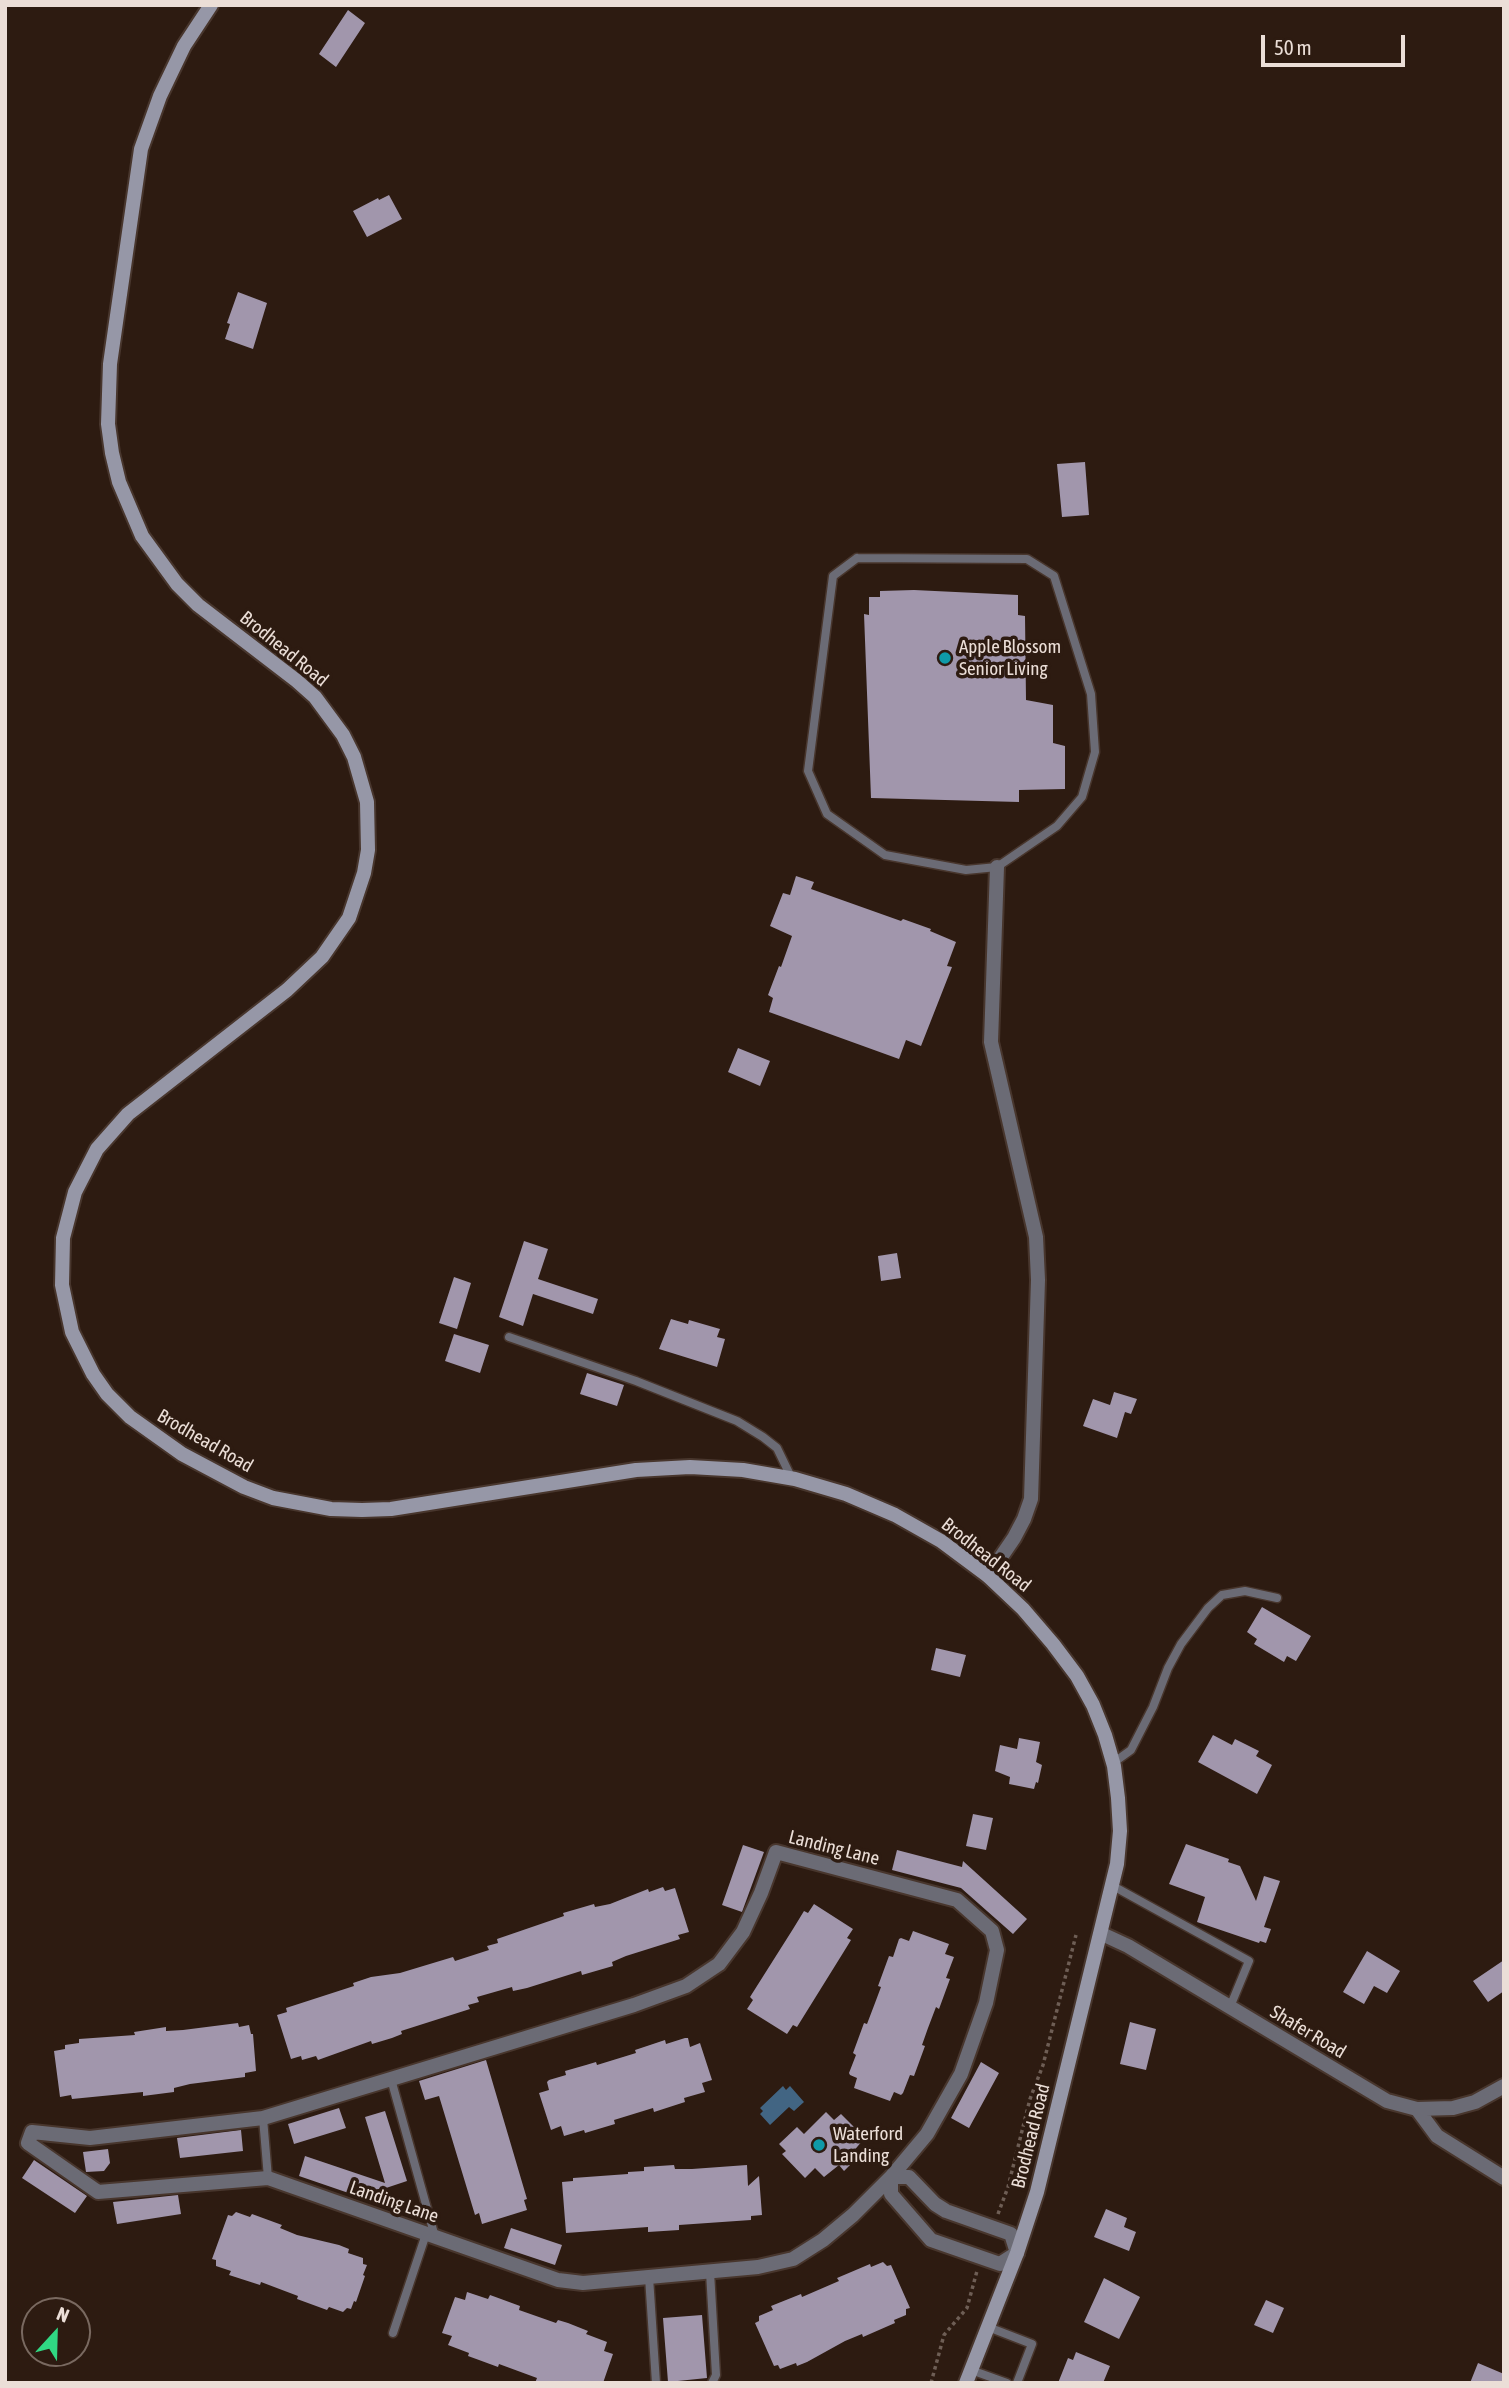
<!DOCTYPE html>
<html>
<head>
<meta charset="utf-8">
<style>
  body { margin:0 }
  #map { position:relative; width:1509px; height:2388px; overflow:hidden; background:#2d1b11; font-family:"Asap Condensed",sans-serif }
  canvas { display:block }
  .frame { position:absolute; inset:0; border:7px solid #ebded7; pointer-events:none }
  .north { position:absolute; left:21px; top:2297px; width:70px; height:70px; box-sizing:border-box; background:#2d1b11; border:2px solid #796960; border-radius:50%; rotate:22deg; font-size:19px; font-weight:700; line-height:28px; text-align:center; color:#ebded7 }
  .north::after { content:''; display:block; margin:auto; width:24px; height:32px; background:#30d883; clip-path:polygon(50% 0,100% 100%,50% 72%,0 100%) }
  .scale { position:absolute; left:1261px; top:35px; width:144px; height:32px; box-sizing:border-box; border:4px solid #ebded7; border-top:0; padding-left:9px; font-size:21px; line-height:24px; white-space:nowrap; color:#ebded7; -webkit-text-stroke:5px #2d1b11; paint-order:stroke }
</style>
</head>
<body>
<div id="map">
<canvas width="1509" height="2388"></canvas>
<div class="frame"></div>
<div class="north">N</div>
<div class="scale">50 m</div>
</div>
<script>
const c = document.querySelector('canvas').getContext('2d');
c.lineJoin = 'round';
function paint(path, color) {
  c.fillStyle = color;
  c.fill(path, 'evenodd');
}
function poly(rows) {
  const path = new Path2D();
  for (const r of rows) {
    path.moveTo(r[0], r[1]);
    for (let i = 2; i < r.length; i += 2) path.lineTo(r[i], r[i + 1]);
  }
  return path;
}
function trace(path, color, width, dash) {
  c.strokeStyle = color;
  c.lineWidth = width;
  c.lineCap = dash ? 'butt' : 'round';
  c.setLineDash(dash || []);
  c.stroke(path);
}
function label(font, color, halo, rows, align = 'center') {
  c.font = font + ' "Asap Condensed",sans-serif';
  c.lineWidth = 7;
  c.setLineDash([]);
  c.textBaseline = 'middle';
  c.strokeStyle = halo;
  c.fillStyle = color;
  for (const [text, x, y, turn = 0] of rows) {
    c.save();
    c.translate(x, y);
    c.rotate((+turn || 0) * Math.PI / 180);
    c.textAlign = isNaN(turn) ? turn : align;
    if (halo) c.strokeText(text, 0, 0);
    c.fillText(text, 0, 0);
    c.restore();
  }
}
paint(poly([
  [783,2086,786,2090,790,2086,804,2102,794,2111,789,2107,770,2125,760,2114,763,2111,760,2108]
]), '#426583');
paint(poly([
  [348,10,365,23,336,67,319,54],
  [389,195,402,219,367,237,353,211,378,198,379,200],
  [238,292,267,303,253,349,225,339,230,324,227,323],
  [1085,462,1089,515,1062,517,1057,464],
  [914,590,1018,595,1018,615,1025,616,1026,700,1053,705,1053,743,1065,746,1065,789,1019,790,1019,802,871,798,864,614,869,615,869,597,880,597,880,591],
  [796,876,814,882,811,889,901,921,903,919,931,929,930,931,956,942,947,966,952,967,921,1046,906,1040,899,1059,769,1012,773,998,768,995,779,966,781,967,792,936,770,926,783,893,790,895],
  [738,1048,770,1061,760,1086,728,1072],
  [524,1241,548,1249,538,1279,598,1299,593,1314,533,1294,523,1326,499,1317],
  [897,1253,901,1278,881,1281,878,1256],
  [454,1277,471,1283,457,1329,439,1323],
  [671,1319,688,1324,689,1320,720,1329,717,1337,725,1339,717,1367,659,1349],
  [454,1334,489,1345,480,1373,445,1361],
  [587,1373,624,1385,617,1406,580,1394],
  [1114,1392,1137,1399,1131,1414,1125,1412,1117,1438,1083,1426,1093,1399,1110,1405],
  [1262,1607,1311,1636,1296,1661,1287,1656,1284,1662,1254,1644,1257,1639,1247,1632],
  [936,1648,966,1655,960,1677,931,1670],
  [1213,1735,1232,1745,1235,1739,1259,1751,1256,1756,1272,1765,1257,1794,1198,1762],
  [1019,1738,1040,1742,1036,1762,1042,1765,1038,1783,1036,1782,1034,1789,1009,1784,1010,1777,995,1771,1000,1745,1017,1749],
  [973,1814,993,1818,986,1850,966,1846],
  [1186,1844,1229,1859,1228,1862,1240,1866,1256,1901,1264,1876,1280,1881,1264,1927,1271,1929,1266,1943,1260,1941,1259,1943,1197,1922,1205,1897,1169,1884],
  [743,1845,764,1852,742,1912,722,1905],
  [897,1850,962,1867,963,1861,1027,1919,1013,1934,961,1888,892,1870],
  [663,1887,665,1891,675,1888,689,1932,678,1935,680,1939,626,1956,612,1962,613,1966,582,1975,581,1971,527,1988,513,1991,512,1987,477,1997,479,2002,468,2005,470,2009,401,2031,402,2034,392,2038,372,2044,371,2041,318,2060,316,2056,302,2060,301,2056,291,2059,277,2015,287,2012,286,2008,354,1986,353,1983,371,1977,400,1973,453,1957,455,1961,489,1950,487,1946,498,1943,497,1939,564,1916,563,1913,594,1904,595,1907,610,1904,648,1889,649,1892],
  [814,1904,853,1929,847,1938,851,1940,843,1953,797,2027,793,2025,787,2034,747,2009,753,2000,750,1997,793,1929,804,1911,808,1913],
  [913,1931,949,1944,945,1954,954,1957,946,1978,950,1979,939,2009,936,2007,928,2028,922,2045,925,2046,914,2076,910,2075,903,2093,901,2095,894,2092,890,2101,854,2088,857,2078,850,2075,849,2073,856,2055,853,2053,864,2023,867,2024,875,2003,881,1987,878,1986,889,1956,893,1957,899,1939,901,1938,909,1941],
  [1367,1951,1400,1971,1387,1993,1374,1986,1364,2004,1343,1992],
  [1504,1960,1504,1991,1488,2002,1473,1981],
  [1130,2022,1156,2029,1146,2070,1120,2064],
  [238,2023,239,2027,249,2025,251,2034,253,2034,256,2071,245,2073,245,2077,190,2084,174,2088,174,2092,143,2096,143,2092,72,2099,71,2095,60,2097,54,2051,65,2049,65,2045,79,2043,79,2039,135,2035,134,2032,166,2027,166,2031,183,2030],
  [685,2038,688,2038,690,2047,700,2043,712,2080,702,2083,705,2092,684,2098,685,2102,654,2112,653,2108,614,2120,615,2124,585,2133,584,2130,564,2136,561,2126,551,2130,539,2093,549,2090,547,2082,549,2080,566,2075,565,2071,586,2065,596,2062,597,2065,636,2053,635,2050,665,2040,666,2044],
  [486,2060,527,2199,524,2200,527,2210,482,2224,479,2213,475,2215,439,2096,425,2100,419,2081],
  [981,2062,999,2073,969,2128,951,2118],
  [339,2108,346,2128,294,2144,288,2124],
  [385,2111,407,2181,371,2193,369,2200,299,2176,305,2156,385,2183,365,2117],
  [826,2112,834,2120,841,2114,863,2136,861,2138,863,2140,852,2153,857,2158,844,2171,839,2165,824,2177,815,2168,805,2178,782,2154,786,2151,779,2144,797,2127,804,2134],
  [241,2130,243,2151,180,2158,177,2138],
  [108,2149,110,2163,104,2171,86,2172,83,2152],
  [34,2160,87,2196,75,2213,22,2178],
  [674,2165,675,2169,692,2169,747,2165,748,2186,759,2176,762,2215,751,2216,751,2220,679,2225,679,2230,648,2232,648,2227,566,2233,562,2182,573,2181,573,2178,628,2174,628,2172,644,2171,644,2167],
  [178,2195,181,2214,117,2224,113,2202],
  [1106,2209,1127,2218,1124,2227,1136,2232,1129,2251,1094,2237],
  [236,2212,250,2217,252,2214,282,2225,280,2228,297,2235,339,2245,349,2249,348,2253,363,2258,363,2264,367,2265,363,2275,365,2276,356,2302,354,2301,351,2309,347,2308,343,2312,329,2307,327,2310,297,2299,298,2296,261,2282,260,2285,229,2275,231,2271,216,2266,216,2260,212,2259,228,2215,232,2216],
  [511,2228,562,2245,555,2265,504,2248],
  [883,2262,887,2266,891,2265,910,2308,906,2309,906,2315,894,2320,895,2323,863,2337,862,2334,845,2341,807,2362,797,2366,796,2363,780,2369,778,2365,774,2366,755,2323,759,2321,759,2316,773,2310,771,2306,801,2294,802,2297,839,2281,837,2278,870,2264,871,2267],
  [1104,2278,1140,2297,1119,2339,1084,2322],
  [467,2292,488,2299,490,2295,501,2299,520,2306,519,2310,556,2323,558,2320,568,2323,588,2331,586,2334,607,2342,604,2351,613,2354,603,2383,535,2383,537,2378,499,2364,498,2367,479,2360,468,2356,469,2353,448,2345,452,2336,442,2333,455,2297,465,2300],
  [1266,2300,1284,2308,1273,2333,1254,2325],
  [702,2315,707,2378,668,2382,663,2318],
  [1076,2352,1110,2366,1103,2383,1058,2383,1068,2358,1073,2360],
  [1478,2363,1504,2374,1504,2383,1470,2383]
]), '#a196ac');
const lane = poly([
  [857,558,1027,559,1054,576,1091,694,1095,752,1082,797,1057,826,997,867,966,870,885,855,827,814,808,771,833,576,857,558],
  [509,1337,636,1381,737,1421,763,1437,777,1448,792,1479],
  [1113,1763,1131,1750,1153,1707,1168,1668,1181,1644,1208,1608,1222,1595,1245,1591,1277,1598],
  [1113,1886,1249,1961,1230,2007],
  [391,2079,435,2237],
  [263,2118,268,2178],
  [710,2272,716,2375,712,2383],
  [649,2277,656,2383],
  [988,2327,1032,2344,1017,2383],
  [393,2333,426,2234],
  [971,2370,1007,2383]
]);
const street = poly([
  [988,1576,1014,1538,1024,1519,1031,1499,1038,1280,1036,1237,991,1042,997,867],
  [1102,1934,1128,1946,1387,2101,1417,2109,1453,2108,1475,2102,1504,2086],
  [1417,2109,1437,2136,1504,2178],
  [891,2177,927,2134,961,2074,986,2003,997,1950,992,1931,957,1900,776,1852,761,1893,743,1932,719,1964,686,1986,634,2005,263,2118,90,2138,32,2132,28,2143,98,2192,268,2178,558,2280,583,2283,758,2267,793,2259,823,2240,853,2215,891,2177,909,2177,935,2204,946,2211,1011,2234,1017,2253,1000,2264,931,2240,891,2194,891,2177]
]);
const secondary = poly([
  [211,5,184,46,160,96,141,149,110,364,108,424,112,453,119,482,142,536,177,584,198,605,297,681,315,697,343,735,354,757,367,802,368,850,364,873,349,918,322,957,287,990,128,1114,97,1149,75,1192,63,1238,62,1285,72,1332,93,1374,107,1394,130,1417,182,1454,244,1487,273,1498,331,1509,362,1510,391,1509,636,1470,690,1467,743,1470,795,1479,846,1494,895,1515,941,1541,988,1576,1023,1609,1053,1644,1077,1676,1093,1705,1105,1735,1114,1766,1118,1798,1120,1831,1117,1864,1037,2192,1017,2253,966,2383]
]);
trace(lane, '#48362d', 11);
trace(street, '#48362d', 18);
trace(secondary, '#48362d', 18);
trace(poly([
  [998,2214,1008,2187,1030,2099,1043,2065,1076,1935],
  [931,2383,944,2335,967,2308,977,2271]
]), '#6e5e55', 3.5, [3.5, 3.5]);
trace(lane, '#6b6b75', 8);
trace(street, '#6b6b75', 14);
trace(secondary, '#9697a7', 14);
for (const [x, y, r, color] of [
  [945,658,7,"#0f9aa8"],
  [819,2145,7,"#0f9aa8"]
]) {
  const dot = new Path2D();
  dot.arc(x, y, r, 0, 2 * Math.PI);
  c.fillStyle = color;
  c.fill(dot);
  trace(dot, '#2d1b11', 2.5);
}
label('19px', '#ebded7', '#2d1b11', [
  ["Apple Blossom",959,647],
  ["Senior Living",959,669],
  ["Waterford",833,2134],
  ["Landing",833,2156]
], 'left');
label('19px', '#ebded7', '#2d1b11', [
  ["Brodhead Road",284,649,39],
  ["Brodhead Road",205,1441,30],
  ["Brodhead Road",986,1555,38],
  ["Landing Lane",834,1848,14],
  ["Shafer Road",1308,2032,31],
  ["Brodhead Road",1031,2136,-76],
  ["Landing Lane",394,2202,19]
]);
</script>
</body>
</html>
